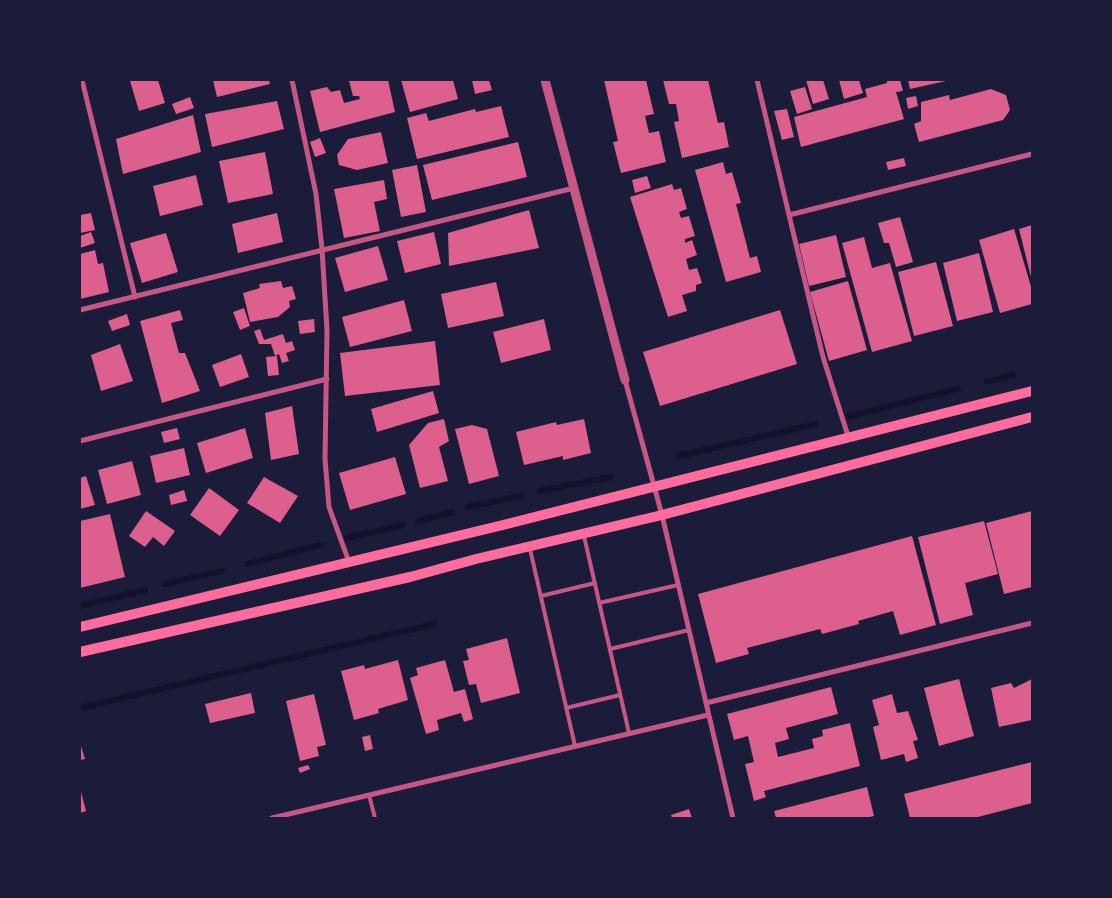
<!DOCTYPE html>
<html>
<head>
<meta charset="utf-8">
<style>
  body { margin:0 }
  #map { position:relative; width:1112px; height:898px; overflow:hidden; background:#1b1b3a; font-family:Manrope,sans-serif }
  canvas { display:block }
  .frame { position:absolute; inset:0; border:81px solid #1b1b3a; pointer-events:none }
</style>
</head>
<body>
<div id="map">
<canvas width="1112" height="898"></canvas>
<div class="frame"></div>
</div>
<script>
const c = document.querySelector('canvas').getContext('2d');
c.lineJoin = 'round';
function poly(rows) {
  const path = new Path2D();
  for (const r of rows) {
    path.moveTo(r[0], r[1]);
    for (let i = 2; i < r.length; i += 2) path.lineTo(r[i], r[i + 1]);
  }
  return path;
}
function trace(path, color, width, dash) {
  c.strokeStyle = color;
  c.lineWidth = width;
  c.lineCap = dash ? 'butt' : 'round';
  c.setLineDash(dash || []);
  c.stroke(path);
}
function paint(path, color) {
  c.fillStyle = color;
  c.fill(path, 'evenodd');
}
trace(poly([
  [987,382,1013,375],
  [847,417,958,389],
  [679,456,816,424],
  [540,491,611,477],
  [468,507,521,496],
  [418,521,452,512],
  [347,538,403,525],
  [247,564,320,545],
  [165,584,222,571],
  [80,606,145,590],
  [80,708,434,624]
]), '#12122b', 6);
paint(poly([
  [134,80,158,80,165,103,139,111,130,81],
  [213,80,269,80,270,84,217,97],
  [354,80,388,80,395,112,320,132,310,91,327,87,331,92,340,90,344,103,360,99,359,96,353,96,349,81],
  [401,80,453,80,458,99,410,112],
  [472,80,489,80,492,90,475,94],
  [604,80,646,80,654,114,645,116,649,133,659,131,666,162,621,173,613,142,618,141],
  [663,80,708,80,718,123,724,122,729,147,682,158,674,122,679,121,676,104,669,104],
  [806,80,823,80,829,99,813,104],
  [839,80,859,80,863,93,844,99],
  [887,80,900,80,903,91,896,92,904,119,801,147,794,117,867,97,865,89,887,83],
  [908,80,946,80,946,81,910,89],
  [805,87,812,109,797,114,790,91],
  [991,89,1006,95,1010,110,1003,120,919,142,914,124,921,121,921,102,949,95,950,100],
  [916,96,918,106,908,109,906,98],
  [190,97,194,108,176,114,172,104],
  [277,101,284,129,212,147,205,114],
  [501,106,509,137,417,159,407,118,426,113,429,121,475,109,476,112],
  [787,109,794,137,782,140,774,111],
  [193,115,201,152,123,174,116,139],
  [381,132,388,163,357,170,339,165,337,155,348,139],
  [320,138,326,153,315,157,310,142],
  [518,142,527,177,432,200,423,165],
  [265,152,273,194,228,203,219,161],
  [904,158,906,166,888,170,886,162],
  [723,162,726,174,732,172,741,203,736,204,750,258,757,256,761,272,726,282,695,170],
  [417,165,426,212,401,217,392,170],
  [196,175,203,205,160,216,153,186],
  [647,176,651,188,635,193,632,180],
  [384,180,387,199,374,202,380,231,344,238,334,189],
  [672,184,674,190,681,188,687,209,679,212,681,218,689,216,695,236,685,239,685,243,692,240,697,255,686,259,689,270,697,268,702,283,696,285,696,291,682,295,687,311,668,317,630,197],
  [529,210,539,248,449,266,448,233],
  [91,213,95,230,80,233,80,215],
  [277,213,283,242,238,253,232,224],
  [900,217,913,262,896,267,889,243,884,243,878,223],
  [1032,225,1032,277,1031,277,1019,229],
  [1014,229,1032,290,1032,304,1000,313,979,240],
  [91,232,95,243,80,248,80,236],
  [434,232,441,264,405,273,397,241],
  [166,233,178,272,142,283,130,243],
  [836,235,846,277,809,286,799,244],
  [864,237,872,268,890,263,912,341,872,352,842,243],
  [378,246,388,280,345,292,335,258],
  [95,250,98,264,103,263,109,292,80,299,80,254],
  [979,253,993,312,957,321,943,263],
  [936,262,953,326,914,336,898,272],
  [281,281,283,288,292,286,296,299,289,301,290,307,278,317,250,322,243,293,260,288,259,284],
  [848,281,867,350,829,361,810,292],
  [496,282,504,316,448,328,441,294],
  [404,300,412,331,350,347,342,317],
  [244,308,250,326,240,330,233,312],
  [180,310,183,320,171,323,179,353,185,353,200,391,162,403,140,321],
  [780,310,797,364,660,406,643,352],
  [127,314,130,325,112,331,108,321],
  [314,319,315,332,300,334,298,321],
  [544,319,551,350,501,363,493,332],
  [260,329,264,340,283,334,286,343,292,341,295,350,286,353,289,361,282,363,279,354,275,356,271,344,259,344,254,331],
  [435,341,440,385,345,396,340,353],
  [120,344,133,381,101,391,91,355],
  [241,354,249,377,220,387,212,365],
  [277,356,279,375,268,376,266,357],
  [433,391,439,413,377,432,371,409],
  [292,406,299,454,271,460,265,413],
  [444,419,449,441,439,447,448,481,420,488,409,445,428,423],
  [584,419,591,453,563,460,563,456,524,465,516,432,556,422,557,425],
  [472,425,487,429,499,476,469,484,455,429],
  [177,428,180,439,164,443,161,432],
  [245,428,253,458,206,473,197,443],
  [184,448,190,475,156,483,150,456],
  [395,457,406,494,350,510,339,473],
  [132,461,141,495,107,504,98,470],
  [86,476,95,505,80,509,80,478],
  [264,477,298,496,280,523,247,503],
  [209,488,239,510,220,536,190,515],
  [184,490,187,501,171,505,169,495],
  [146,511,175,531,164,546,153,537,145,547,129,536],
  [1032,511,1032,587,1004,594,986,523],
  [110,514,125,577,80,588,80,521],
  [984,521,998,574,965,583,973,615,940,624,918,537],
  [912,536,936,625,900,635,893,611,858,621,859,624,822,634,820,629,747,648,749,654,716,663,698,594],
  [507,638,520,693,481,703,476,684,469,685,463,661,469,660,466,649],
  [398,660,408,700,378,709,379,713,354,720,341,671,364,665,365,669],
  [445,660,454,692,465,689,473,719,464,722,461,713,437,720,439,730,426,734,410,678,418,675,416,668],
  [959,679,974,736,939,746,924,688],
  [1032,679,1032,720,999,727,991,688,1011,683,1014,688],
  [831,687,838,714,786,728,789,739,775,743,778,757,814,748,812,739,823,736,822,730,850,723,860,766,764,791,766,797,754,801,745,764,754,762,748,736,734,740,727,714],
  [251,693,255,713,210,723,205,704],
  [314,694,326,745,317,747,319,756,300,761,286,701],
  [892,694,897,713,908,711,918,740,913,741,918,758,906,762,904,754,881,760,873,727,879,725,872,700],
  [370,735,373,749,365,751,362,737],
  [80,743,85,759,80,760],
  [1032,762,1032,803,974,818,910,818,904,794],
  [308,765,310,769,300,773,298,768],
  [867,787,874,816,865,818,776,818,774,811],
  [80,788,86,811,80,813],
  [689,809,692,818,672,818,671,815]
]), '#dd5f8e');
trace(poly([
  [584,536,629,733],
  [530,549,575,746],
  [541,596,595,583],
  [599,603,678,585],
  [610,649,689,630],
  [566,708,620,695],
  [369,795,375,818]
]), '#c65784', 4);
trace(poly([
  [82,80,135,297],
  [292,80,316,194,322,249,327,330,325,459,329,507,349,562],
  [757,80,789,215,1032,154],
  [789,215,823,357,849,439],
  [80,310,574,188],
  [625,380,662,515,733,818],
  [80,441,327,379],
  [706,703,1032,623],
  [272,818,708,715]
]), '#c65784', 5);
trace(poly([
  [545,80,625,380]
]), '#c65784', 9);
trace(poly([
  [80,627,503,525,1032,391],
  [80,652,410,577,476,559,662,515,1032,417]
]), '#ff6b9d', 10);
</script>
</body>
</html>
